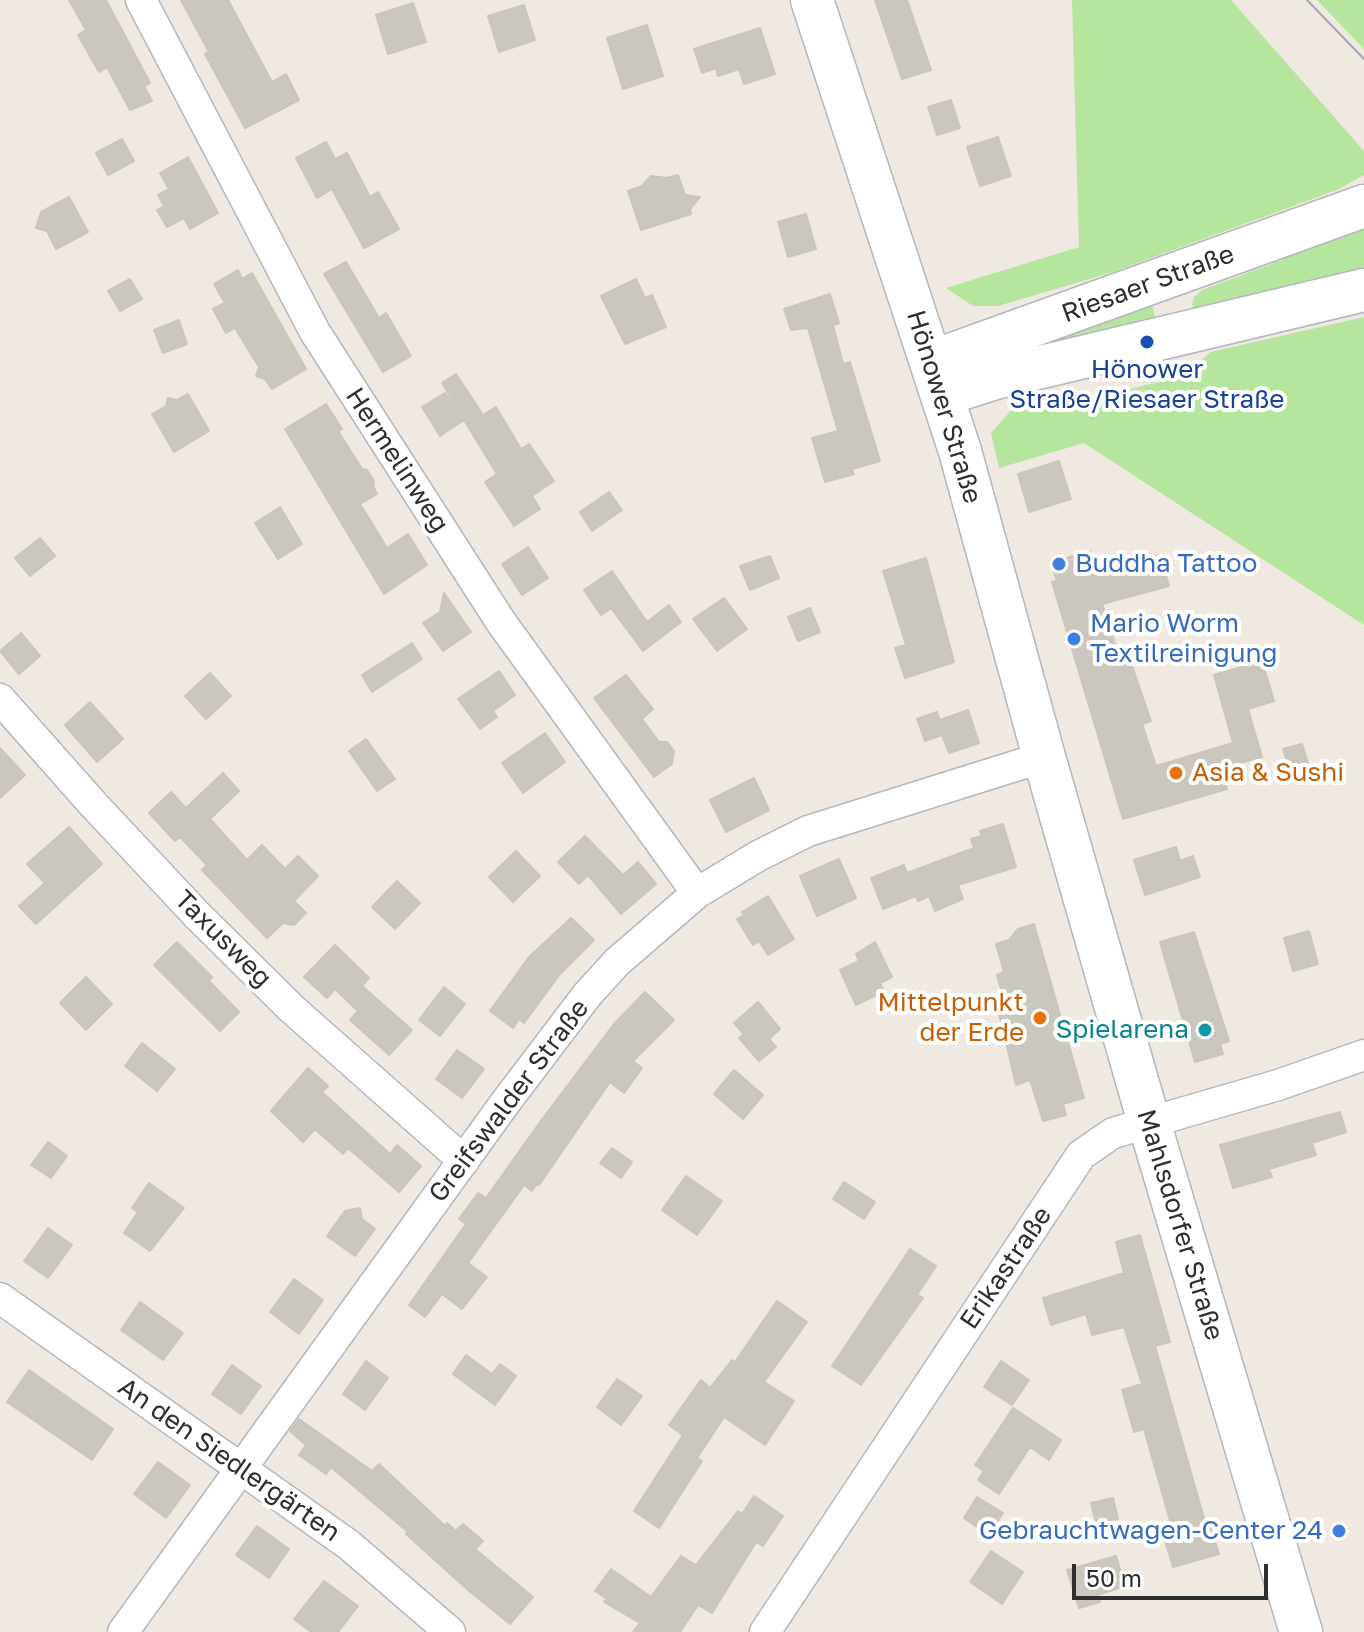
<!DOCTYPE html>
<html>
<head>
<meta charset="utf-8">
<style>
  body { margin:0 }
  #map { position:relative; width:1364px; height:1632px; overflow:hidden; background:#efe9e1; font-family:"Golos Text",sans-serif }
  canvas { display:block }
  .scale { position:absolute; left:1072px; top:1564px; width:196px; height:36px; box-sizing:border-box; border:4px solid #2e2e2e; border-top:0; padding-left:10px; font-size:24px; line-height:28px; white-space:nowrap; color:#2e2e2e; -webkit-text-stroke:6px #fff; paint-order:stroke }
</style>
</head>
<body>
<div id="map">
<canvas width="1364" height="1632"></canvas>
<div class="scale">50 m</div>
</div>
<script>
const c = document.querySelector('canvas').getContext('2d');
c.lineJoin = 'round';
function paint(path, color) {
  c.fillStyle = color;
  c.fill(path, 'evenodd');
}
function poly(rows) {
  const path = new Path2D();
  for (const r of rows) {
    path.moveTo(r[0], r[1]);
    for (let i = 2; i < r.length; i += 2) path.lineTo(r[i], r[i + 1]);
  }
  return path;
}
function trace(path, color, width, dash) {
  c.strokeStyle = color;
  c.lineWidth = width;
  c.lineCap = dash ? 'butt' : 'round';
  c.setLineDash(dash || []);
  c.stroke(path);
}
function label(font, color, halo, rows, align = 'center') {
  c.font = font + ' "Golos Text",sans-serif';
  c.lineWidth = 8;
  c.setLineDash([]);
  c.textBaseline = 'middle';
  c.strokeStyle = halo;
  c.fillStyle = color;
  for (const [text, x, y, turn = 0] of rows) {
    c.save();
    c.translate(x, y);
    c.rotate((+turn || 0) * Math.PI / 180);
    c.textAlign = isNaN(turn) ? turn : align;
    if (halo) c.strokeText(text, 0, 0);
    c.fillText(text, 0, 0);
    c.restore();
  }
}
paint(poly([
  [1072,0,1231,0,1364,151,1364,175,1337,190,1113,272,998,306,973,306,946,288,1079,247],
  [1317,0,1364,0,1364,49],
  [1364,221,1364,268,1196,312,1192,305,1194,297,1202,290,1282,260,1322,237],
  [1152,304,1156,322,1002,364,999,351],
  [1364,317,1364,625,1084,443,999,468,991,433,1015,406,1040,401,1076,401,1173,379,1192,368,1211,352]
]), '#b6e59e');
const building = poly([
  [69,0,106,0,150,83,144,86,152,101,130,110,107,67,99,72,78,35,86,30,69,0],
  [181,0,228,0,272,82,286,74,299,100,245,128,205,54,209,52,181,0],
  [875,0,907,0,931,70,902,79,875,0],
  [413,3,426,42,388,54,376,15,413,3],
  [524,5,535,40,499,52,488,16,524,5],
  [647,25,663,76,623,89,607,38,647,25],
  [760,28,775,74,744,84,739,69,718,76,716,68,702,73,694,49,760,28],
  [951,100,960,128,937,135,928,107,951,100],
  [998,137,1011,176,980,186,967,147,998,137],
  [122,139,134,161,108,175,96,153,122,139],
  [326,142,335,159,347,153,370,197,378,192,399,229,364,248,332,189,317,198,296,158,326,142],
  [188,157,218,213,190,229,184,218,167,227,157,210,164,206,158,195,169,189,160,173,188,157],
  [678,175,685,195,700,197,690,209,691,214,641,230,628,191,642,186,651,176,667,178,678,175],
  [69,197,88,232,56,249,47,231,36,228,41,212,69,197],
  [806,214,816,249,788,257,778,222,806,214],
  [346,262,379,318,386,313,411,356,383,372,324,274,346,262],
  [238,270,242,279,252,273,306,369,272,389,265,379,256,376,259,367,235,328,226,333,213,309,225,303,214,284,238,270],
  [130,279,142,299,120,311,108,291,130,279],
  [636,279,645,298,652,295,666,327,625,344,601,296,636,279],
  [830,294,839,323,833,325,843,364,850,362,880,461,852,469,854,474,825,482,812,438,838,431,808,328,791,330,784,309,830,294],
  [179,320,187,344,163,353,154,330,179,320],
  [456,374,483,415,496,407,521,449,529,444,554,481,532,496,540,509,514,526,485,482,497,474,464,420,440,436,422,407,445,393,452,404,454,403,442,383,456,374],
  [188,394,209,431,174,452,152,414,166,406,168,398,177,400,188,394],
  [326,404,342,429,338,431,362,469,367,470,374,481,373,486,377,494,360,504,373,525,387,548,408,534,427,565,384,594,285,429,326,404],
  [1059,461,1071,499,1029,512,1018,474,1059,461],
  [609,492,622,510,592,531,580,512,609,492],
  [280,507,302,544,278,559,255,523,280,507],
  [40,538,55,556,30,576,15,558,40,538],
  [528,547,548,578,522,595,502,564,528,547],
  [1090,551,1097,573,1160,555,1169,586,1102,604,1122,666,1131,663,1151,721,1142,724,1156,766,1233,743,1214,675,1262,661,1274,701,1248,709,1262,757,1221,768,1227,789,1123,819,1052,582,1057,581,1051,563,1090,551],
  [770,556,779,578,750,590,740,566,770,556],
  [926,558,954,662,905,678,895,648,906,645,883,571,926,558],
  [612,571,647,622,669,605,681,622,643,651,611,608,601,615,584,590,612,571],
  [444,593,471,632,443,651,423,623,440,612,444,593],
  [724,598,747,629,717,651,693,619,724,598],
  [810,608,820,632,798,641,788,617,810,608],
  [21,633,40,656,19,674,0,651,21,633],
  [412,643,422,659,372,692,362,675,412,643],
  [499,671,515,695,493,711,497,717,480,729,458,699,499,671],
  [210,673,231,696,206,719,185,696,210,673],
  [626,675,653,709,642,719,659,742,667,742,674,751,672,764,654,777,594,698,626,675],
  [90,702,123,739,97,762,65,725,90,702],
  [968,710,979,743,949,753,942,735,925,741,917,719,937,712,940,720,968,710],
  [545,733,565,762,523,793,502,763,545,733],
  [366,739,395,779,377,791,349,751,366,739],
  [1302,744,1312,775,1293,781,1283,749,1302,744],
  [0,748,25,775,0,798,0,748],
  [223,773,239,791,210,819,247,860,262,845,285,869,298,856,318,876,294,901,306,913,294,925,283,923,267,938,202,870,207,865,180,837,175,841,149,813,171,792,186,808,223,773],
  [754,778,769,810,726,832,710,800,754,778],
  [1003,824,1016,867,958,885,963,899,935,911,929,896,918,901,916,896,883,909,871,878,904,865,907,873,974,848,971,839,982,836,980,831,1003,824],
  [69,827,102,864,36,924,19,906,45,883,27,864,69,827],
  [585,836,623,875,638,862,656,884,621,914,588,875,579,884,558,862,585,836],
  [1176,847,1180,861,1193,856,1200,877,1145,895,1134,860,1176,847],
  [516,851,540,876,513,902,489,877,516,851],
  [839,859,856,898,817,916,800,876,839,859],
  [397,881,420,903,395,929,372,907,397,881],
  [768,896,794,939,768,955,759,941,753,945,737,919,744,915,742,912,768,896],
  [571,918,594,940,560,974,524,1023,519,1019,513,1028,490,1011,529,957,571,918],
  [1034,924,1084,1098,1063,1104,1066,1115,1043,1121,1030,1080,1016,1085,999,1013,1007,1010,997,975,1004,972,996,944,1009,940,1018,929,1034,924],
  [1309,931,1318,964,1293,971,1284,938,1309,931],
  [1194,932,1229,1041,1220,1044,1223,1054,1195,1062,1160,942,1194,932],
  [177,942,212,977,209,981,239,1012,220,1031,154,965,177,942],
  [875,942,892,977,880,983,884,991,856,1005,840,970,859,961,856,954,875,942],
  [335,945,369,978,362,986,412,1030,389,1055,350,1020,358,1011,335,989,327,998,304,977,335,945],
  [86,977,112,1004,86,1030,60,1003,86,977],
  [444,987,465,1004,440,1036,419,1020,444,987],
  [645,992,674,1020,633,1061,642,1068,624,1093,610,1082,539,1185,537,1184,532,1191,524,1185,468,1263,487,1277,462,1309,442,1294,425,1317,409,1305,466,1224,459,1219,478,1193,486,1198,543,1118,614,1024,645,992],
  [758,1002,780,1029,769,1039,776,1047,759,1061,739,1038,744,1034,734,1023,758,1002],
  [142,1043,175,1069,157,1091,125,1066,142,1043],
  [457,1050,484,1069,462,1098,436,1079,457,1050],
  [308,1068,328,1086,322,1092,390,1154,397,1145,421,1166,399,1192,348,1148,343,1154,315,1129,303,1142,271,1111,308,1068],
  [734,1070,763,1095,743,1119,714,1094,734,1070],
  [1340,1112,1346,1132,1312,1143,1316,1155,1269,1169,1272,1177,1233,1188,1220,1145,1340,1112],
  [48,1142,67,1156,51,1178,31,1165,48,1142],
  [612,1148,632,1162,621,1178,600,1163,612,1148],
  [686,1176,722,1201,697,1235,662,1210,686,1176],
  [844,1182,875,1202,864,1219,833,1199,844,1182],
  [149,1183,184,1208,150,1251,124,1233,138,1212,132,1208,149,1183],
  [360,1208,362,1219,375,1229,355,1256,327,1236,345,1211,360,1208],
  [48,1228,72,1245,48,1278,24,1261,48,1228],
  [1140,1235,1170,1342,1155,1346,1205,1522,1209,1521,1219,1554,1173,1567,1163,1534,1173,1531,1144,1429,1134,1432,1122,1390,1142,1384,1124,1327,1092,1335,1086,1314,1051,1325,1043,1298,1124,1273,1116,1242,1140,1235],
  [910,1249,936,1266,917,1295,923,1298,861,1385,832,1366,910,1249],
  [294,1279,323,1300,299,1334,270,1312,294,1279],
  [777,1301,807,1322,764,1382,794,1401,765,1445,724,1417,697,1458,702,1461,659,1528,634,1511,683,1435,669,1425,701,1380,710,1388,732,1360,735,1362,777,1301],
  [140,1302,183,1333,163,1360,121,1330,140,1302],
  [466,1355,492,1374,500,1364,516,1376,495,1405,453,1374,466,1355],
  [366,1361,388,1378,365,1410,343,1394,366,1361],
  [1001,1361,1029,1380,1012,1405,984,1387,1001,1361],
  [232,1365,261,1386,241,1414,212,1394,232,1365],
  [29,1370,113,1429,92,1460,7,1402,29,1370],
  [617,1379,642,1396,621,1425,597,1407,617,1379],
  [1013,1408,1061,1440,1049,1460,1030,1447,999,1494,978,1480,984,1471,975,1465,1013,1408],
  [299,1419,372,1471,379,1464,445,1526,447,1523,456,1531,463,1524,483,1541,475,1549,533,1597,510,1624,468,1590,406,1534,408,1532,331,1467,326,1474,299,1455,306,1445,290,1431,299,1419],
  [158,1462,190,1485,166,1518,134,1494,158,1462],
  [754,1496,783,1516,763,1546,756,1542,712,1613,698,1605,680,1632,633,1632,640,1623,604,1602,607,1599,595,1591,611,1569,651,1597,681,1556,696,1565,738,1511,742,1514,754,1496],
  [977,1497,1003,1513,988,1535,964,1518,977,1497],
  [1113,1498,1118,1519,1096,1523,1091,1503,1113,1498],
  [257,1526,289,1549,269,1578,236,1555,257,1526],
  [991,1551,1023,1572,1002,1604,970,1582,991,1551],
  [1116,1556,1125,1586,1098,1595,1100,1602,1079,1608,1067,1570,1116,1556],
  [324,1581,358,1606,338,1632,311,1632,294,1619,324,1581]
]);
paint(building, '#cbc7bf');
trace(building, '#cbc5ba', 2);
const street = poly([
  [141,0,315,332,501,622,697,893],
  [0,699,93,804,197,915,291,1008,464,1161],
  [0,1298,349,1545,450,1632],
  [123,1632,505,1103,587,995,617,962,697,893,758,856,808,831,1044,757],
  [765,1632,1081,1155,1113,1133,1278,1085,1364,1055]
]);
const secondary = poly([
  [812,0,960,451,1044,757,1149,1122,1301,1632],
  [931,362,1364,206],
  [942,395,995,378,1364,290]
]);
trace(street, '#b4b7c1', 33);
trace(secondary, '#b4b7c1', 45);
trace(street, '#fff', 30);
trace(secondary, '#fff', 42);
trace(poly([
  [1307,0,1364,59]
]), '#a3a6b8', 2);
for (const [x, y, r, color] of [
  [1147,342,8,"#1a4fb4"],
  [1059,564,8,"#3f7fe0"],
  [1074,639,8,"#3f7fe0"],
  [1176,773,8,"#e8710a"],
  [1040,1018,8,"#e8710a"],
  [1205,1030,8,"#0f9aa8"],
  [1339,1531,8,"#3f7fe0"]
]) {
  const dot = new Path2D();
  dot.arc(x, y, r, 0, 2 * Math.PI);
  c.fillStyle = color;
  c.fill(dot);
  trace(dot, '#fff', 3);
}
label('26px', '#2e2e2e', '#fff', [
  ["Riesaer Straße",1148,284,-20],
  ["Hönower Straße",944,407,73],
  ["Hermelinweg",397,460,57],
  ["Taxusweg",223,939,45],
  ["Greifswalder Straße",509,1101,-53],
  ["Mahlsdorfer Straße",1180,1225,73],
  ["Erikastraße",1006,1268,-56],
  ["An den Siedlergärten",229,1460,35]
]);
label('26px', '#164399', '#fff', [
  ["Hönower",1147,370],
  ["Straße/Riesaer Straße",1147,400]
]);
label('26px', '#366cbe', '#fff', [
  ["Buddha Tattoo",1075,564],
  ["Mario Worm",1090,624],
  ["Textilreinigung",1090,654],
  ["Gebrauchtwagen-Center 24",1323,1531,"right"]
], 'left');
label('26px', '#c56008', '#fff', [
  ["Asia & Sushi",1192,773],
  ["Mittelpunkt",1024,1003,"right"],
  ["der Erde",1024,1033,"right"]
], 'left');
label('26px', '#0d838f', '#fff', [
  ["Spielarena",1189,1030]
], 'right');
</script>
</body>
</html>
